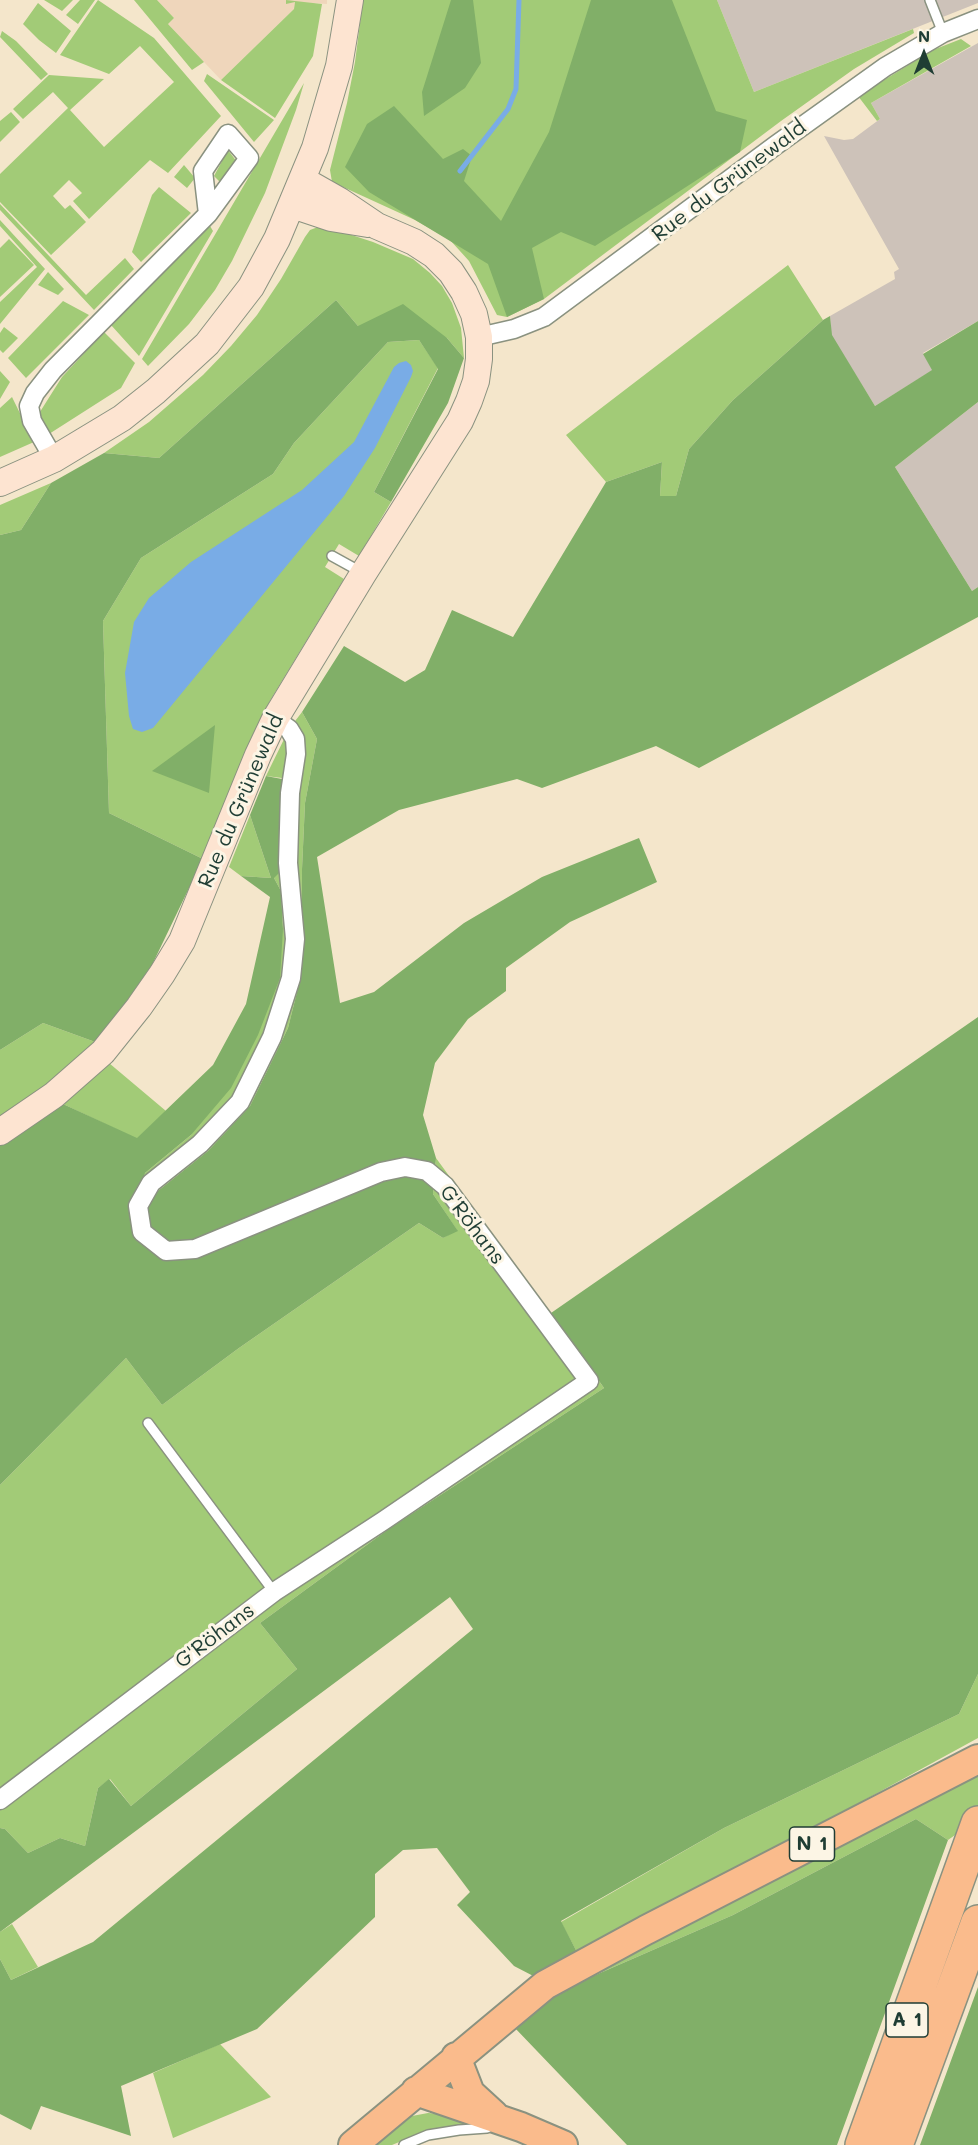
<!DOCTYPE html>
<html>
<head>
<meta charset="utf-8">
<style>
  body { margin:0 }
  #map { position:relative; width:978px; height:2145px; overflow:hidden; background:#f4e6cb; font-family:Mali,sans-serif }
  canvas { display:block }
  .north { position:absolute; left:894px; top:24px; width:60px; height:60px; -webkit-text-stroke:4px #fcf5e5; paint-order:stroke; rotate:0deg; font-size:16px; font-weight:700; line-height:24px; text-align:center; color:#1f3d34 }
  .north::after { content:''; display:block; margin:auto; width:21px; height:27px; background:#1f3d34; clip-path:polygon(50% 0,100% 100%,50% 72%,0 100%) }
</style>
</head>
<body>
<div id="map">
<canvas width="978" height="2145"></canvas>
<div class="north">N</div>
</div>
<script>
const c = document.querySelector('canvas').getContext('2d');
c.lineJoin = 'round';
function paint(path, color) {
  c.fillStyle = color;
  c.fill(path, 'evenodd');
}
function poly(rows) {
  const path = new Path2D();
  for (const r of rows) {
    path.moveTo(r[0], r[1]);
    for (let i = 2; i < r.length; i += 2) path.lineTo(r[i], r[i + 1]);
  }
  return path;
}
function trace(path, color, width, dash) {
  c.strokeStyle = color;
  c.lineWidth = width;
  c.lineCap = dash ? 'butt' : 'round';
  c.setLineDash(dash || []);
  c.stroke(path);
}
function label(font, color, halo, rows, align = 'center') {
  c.font = font + ' Mali,sans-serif';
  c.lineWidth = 6;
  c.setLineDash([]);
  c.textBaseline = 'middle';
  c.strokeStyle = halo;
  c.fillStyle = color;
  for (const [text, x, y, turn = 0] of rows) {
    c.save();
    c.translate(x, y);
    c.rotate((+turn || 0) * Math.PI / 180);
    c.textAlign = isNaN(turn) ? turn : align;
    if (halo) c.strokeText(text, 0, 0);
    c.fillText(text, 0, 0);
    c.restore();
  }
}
paint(poly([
  [157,0,327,0,327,4,295,2,294,9,221,80,168,24,174,18]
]), '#efd6bb');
paint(poly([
  [717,0,978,0,978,3,754,92],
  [978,43,978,321,923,353,933,370,875,406,831,335,830,316,895,279,894,272,899,269,824,136,844,140,853,139,880,119,871,103],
  [978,402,978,587,972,591,895,467]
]), '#cdc2b9');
paint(poly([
  [44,0,73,0,62,11],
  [80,0,95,0,78,24,66,15],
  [98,0,154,38,221,116,168,173,150,160,89,219,73,201,82,193,69,180,53,196,65,209,70,205,86,222,51,255,0,202,0,174,68,108,53,92,23,119,13,109,49,75,104,79,70,110,104,147,174,82,140,46,109,74,60,55],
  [134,0,157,0,174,18,168,24,204,62,192,70],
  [286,0,322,4,313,56,275,118,221,80,294,9,295,2,286,4],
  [363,0,717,0,754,92,913,29,914,33,854,69,781,121,544,299,507,317,497,315,469,261,450,240,415,220,332,182,330,170,347,103,355,62],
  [38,3,71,31,56,53,39,40,23,24],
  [2,31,16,41,48,74,41,80,0,37],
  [961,39,971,46,871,103,880,119,877,121,858,96,933,50],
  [207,74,274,120,254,142,204,81],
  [304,83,296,110,265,193,232,261,215,290,189,324,148,366,142,359],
  [11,112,20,122,0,142,0,121],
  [228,150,237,162,220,182,214,176],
  [184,165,195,178,187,188,174,177],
  [159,187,191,213,141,262,132,252,152,195],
  [0,204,86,295,125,258,134,269,94,310,0,210],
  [0,220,45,269,0,324,0,302,37,267,0,226],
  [210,226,213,231,139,356,111,325],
  [318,227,327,227,373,242,413,259,430,273,442,286,452,303,461,328,464,358,447,338,358,326,336,300,159,458,104,453,149,422,203,375,231,346,257,315,281,279,305,237,310,230],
  [9,239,34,265,0,297,0,248],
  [788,265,823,320,733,400,689,449,676,496,660,496,662,462,606,482,566,435],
  [48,272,64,289,58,295,38,285],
  [63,301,89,315,26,378,8,358],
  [4,327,18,338,3,353,0,350,0,333],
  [104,332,135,363,121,388,49,434,38,415,62,377],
  [419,340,438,368,374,492,391,502,359,556,339,544,325,567,344,579,271,699,254,732,203,859,109,813,103,621,141,558,273,474,294,443,388,342],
  [0,371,10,382,0,399],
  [12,397,34,442,0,457,0,408],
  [51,483,21,530,0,535,0,505],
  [302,712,317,739,305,803,302,869,301,976,288,1028,250,1106,208,1151,138,1206,145,1173,191,1135,283,929,281,891,274,878,282,778,266,776,289,729],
  [250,815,271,878,241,876,229,867],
  [43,1023,98,1043,48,1087,0,1121,0,1050],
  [109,1063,166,1111,137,1139,63,1104],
  [436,1158,604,1388,390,1528,260,1623,297,1669,131,1806,110,1779,98,1788,85,1846,60,1838,28,1853,5,1829,0,1828,0,1485,126,1358,162,1405,239,1348,419,1223,443,1238,457,1230,433,1194],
  [978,1674,978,1738,579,1956,561,1922,724,1828,959,1714],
  [978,1775,978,1819,948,1840,916,1819,733,1915,552,1994],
  [12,1924,38,1967,11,1980,0,1959,0,1932],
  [220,2044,271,2097,173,2138,153,2073],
  [428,2113,441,2114,470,2124,423,2132,392,2145,369,2145,398,2122,412,2116]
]), '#a2cb77');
paint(poly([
  [451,0,473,0,481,63,465,88,424,116,422,92],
  [591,0,672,0,716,111,747,120,740,152,595,246,561,232,532,248,544,299,507,317,488,264,369,192,345,167,367,124,394,106,443,159,463,149,472,156,464,181,501,221,549,132],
  [336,300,358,326,403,304,447,338,464,358,448,403,391,502,374,492,438,369,419,340,388,342,294,443,273,474,141,558,103,621,109,813,203,859,152,965,98,1043,43,1023,0,1050,0,535,21,530,51,483,104,453,159,458],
  [830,316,832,335,875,406,932,370,923,354,978,321,978,402,895,467,972,591,978,587,978,617,699,768,656,746,542,788,517,779,399,810,317,857,340,1003,374,992,464,923,542,877,639,838,657,882,570,922,506,968,506,991,468,1019,435,1063,423,1115,436,1158,433,1194,458,1231,443,1238,419,1223,239,1348,162,1405,126,1358,0,1485,0,1145,63,1104,137,1138,213,1065,246,1004,270,897,241,876,271,878,250,815,266,776,282,779,282,870,274,878,281,891,283,929,280,978,258,1035,231,1088,191,1135,145,1173,139,1206,208,1151,250,1106,288,1028,301,976,302,869,305,803,317,739,302,712,344,646,405,682,425,670,452,610,513,637,606,482,662,462,660,496,676,496,689,449,733,400,823,320],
  [215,725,209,793,152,771],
  [978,1017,978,1674,959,1714,724,1828,561,1921,579,1956,541,1980,514,1966,457,1905,470,1892,437,1848,403,1850,375,1874,375,1917,257,2029,121,2086,131,2136,41,2106,31,2130,0,2114,0,1959,11,1980,93,1942,473,1629,450,1597,0,1932,0,1828,5,1829,28,1853,60,1838,85,1846,98,1788,109,1779,131,1806,297,1669,260,1623,390,1528,604,1388,551,1313],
  [916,1819,948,1840,837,2145,627,2145,514,2027,552,1994,733,1915],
  [978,1987,978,2145,920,2145]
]), '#81af68');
paint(poly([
  [406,361,411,365,413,371,411,377,375,448,344,496,153,728,142,732,133,729,129,716,125,673,134,622,149,598,191,562,302,490,354,442,394,367,399,363]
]), '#79ace6');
trace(poly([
  [460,171,508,109,516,89,519,0]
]), '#79ace6', 5);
const service = poly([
  [930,0,943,33],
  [332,556,361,572],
  [148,1423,274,1592],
  [404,2145,428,2135,459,2130,487,2128,493,2125]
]);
const minor = poly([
  [479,337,514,329,544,317,776,145,885,67,943,33,978,19],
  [54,459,32,421,29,406,35,393,53,370,208,214,249,158,228,134,203,171,208,214],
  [0,1800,274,1592,383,1521,589,1381,445,1186,427,1171,405,1167,381,1172,195,1249,166,1251,142,1232,138,1206,151,1183,200,1144,240,1102,272,1037,291,978,295,939,288,863,290,793,296,754,295,739,289,729,275,719]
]);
const secondary = poly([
  [292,205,331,218,368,224],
  [0,483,54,459,122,418,156,391,207,344,251,287,277,239,315,148,339,66,350,0],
  [0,1132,54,1095,103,1052,139,1007,162,974,182,941,258,755,275,719,363,574,460,421,469,401,476,381,479,359,479,337,474,314,464,292,451,272,434,255,414,242,377,226,340,201,303,180]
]);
const primary = poly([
  [456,2057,470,2093,494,2115],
  [416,2091,521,2127,563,2145],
  [353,2145,545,1985,646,1930,978,1759]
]);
const motorway = poly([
  [862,2145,978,1823],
  [896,2145,978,1922]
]);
trace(service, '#8a9280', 12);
trace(minor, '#8a9280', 21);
trace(secondary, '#8a9280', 28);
trace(primary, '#8a9280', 32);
trace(motorway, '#8a9280', 36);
trace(service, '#fff', 9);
trace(minor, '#fff', 18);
trace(secondary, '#fde4d1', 26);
trace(primary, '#fabb8c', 28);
trace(motorway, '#fabb8c', 33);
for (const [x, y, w] of [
  [812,1844,45],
  [907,2020,42]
]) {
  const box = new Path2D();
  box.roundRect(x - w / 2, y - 17, w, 34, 4.5);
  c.fillStyle = '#fcf5e5';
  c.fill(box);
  trace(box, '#1f3d34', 1.5);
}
label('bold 20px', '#1f3d34', null, [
  ["N 1",812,1844],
  ["A 1",907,2020]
]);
label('21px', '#1f3d34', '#fcf5e5', [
  ["Rue du Grünewald",729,181,-37],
  ["Rue du Grünewald",241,801,-67],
  ["G'Röhans",472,1225,53],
  ["G'Röhans",215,1636,-37]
]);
</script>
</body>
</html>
